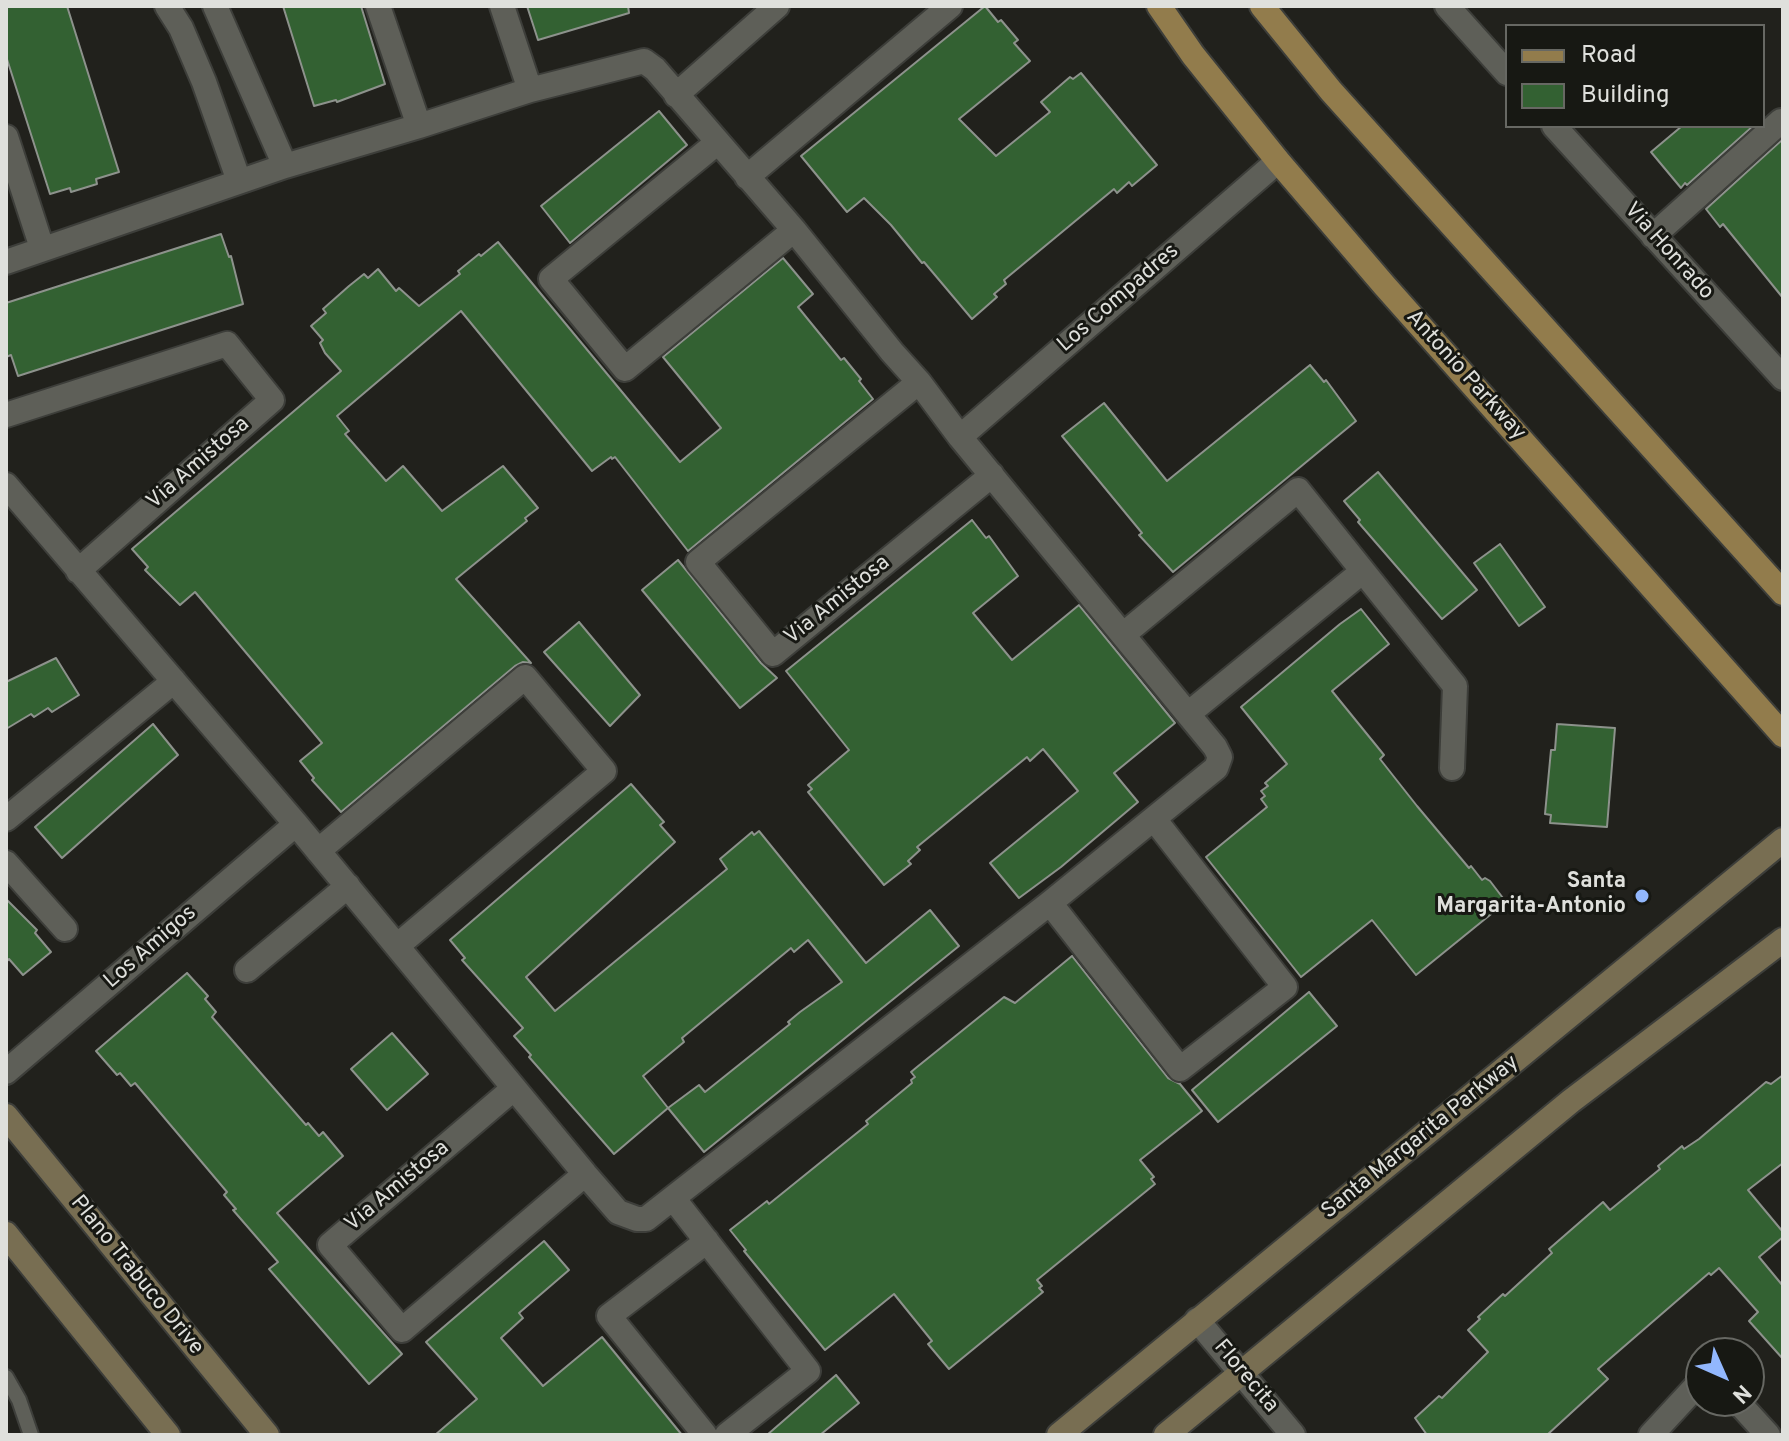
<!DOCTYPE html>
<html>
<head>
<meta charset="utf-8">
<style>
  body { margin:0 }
  #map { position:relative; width:1789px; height:1441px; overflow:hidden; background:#21211c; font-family:Overpass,sans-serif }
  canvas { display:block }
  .frame { position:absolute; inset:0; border:8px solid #dfe0dc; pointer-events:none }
  .legend { position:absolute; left:1505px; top:24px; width:260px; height:104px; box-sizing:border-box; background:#171813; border:2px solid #676863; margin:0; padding:10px 14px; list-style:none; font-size:24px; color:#dfe0dc }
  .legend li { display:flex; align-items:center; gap:16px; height:40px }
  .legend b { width:40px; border:2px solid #676863 }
  .north { position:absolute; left:1685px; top:1337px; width:80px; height:80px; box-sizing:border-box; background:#171813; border:2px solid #676863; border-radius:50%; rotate:135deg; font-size:22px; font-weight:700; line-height:32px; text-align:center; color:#dfe0dc }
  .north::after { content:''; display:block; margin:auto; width:28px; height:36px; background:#92b7fd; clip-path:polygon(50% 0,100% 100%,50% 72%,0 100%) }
</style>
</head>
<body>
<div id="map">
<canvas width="1789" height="1441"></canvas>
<div class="frame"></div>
<ul class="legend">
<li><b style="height:10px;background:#927c4c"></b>Road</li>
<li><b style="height:22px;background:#336132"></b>Building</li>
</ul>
<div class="north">N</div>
</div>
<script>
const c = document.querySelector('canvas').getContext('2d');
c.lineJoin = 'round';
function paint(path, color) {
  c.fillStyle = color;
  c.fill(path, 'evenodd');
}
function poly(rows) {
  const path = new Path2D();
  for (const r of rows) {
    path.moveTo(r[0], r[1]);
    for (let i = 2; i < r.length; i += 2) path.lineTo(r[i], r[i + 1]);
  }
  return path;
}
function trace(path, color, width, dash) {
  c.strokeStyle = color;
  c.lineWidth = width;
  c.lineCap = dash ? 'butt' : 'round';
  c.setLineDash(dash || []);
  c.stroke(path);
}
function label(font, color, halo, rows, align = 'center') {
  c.font = font + ' Overpass,sans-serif';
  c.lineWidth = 6;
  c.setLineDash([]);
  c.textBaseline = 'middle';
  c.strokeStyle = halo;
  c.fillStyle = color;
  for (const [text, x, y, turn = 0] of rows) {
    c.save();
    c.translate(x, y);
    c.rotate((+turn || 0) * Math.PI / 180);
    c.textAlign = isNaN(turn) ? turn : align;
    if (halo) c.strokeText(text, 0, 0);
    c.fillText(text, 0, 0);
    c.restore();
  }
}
const building = poly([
  [6,6,67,6,119,172,96,179,97,184,71,192,70,188,50,194,6,56,6,6],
  [283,6,361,6,385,84,337,102,336,100,314,106,283,6],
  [527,6,628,6,629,13,538,40,527,6],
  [985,6,998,22,1001,20,1018,40,1014,43,1030,61,959,119,996,156,1050,112,1041,102,1070,77,1073,79,1081,73,1157,165,1132,186,1129,182,1117,193,1114,189,1004,280,1006,284,994,294,997,297,972,319,924,262,922,263,891,225,864,198,847,212,801,156,985,6],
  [659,111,687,145,570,243,541,206,659,111],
  [1682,126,1753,126,1687,185,1685,183,1681,188,1651,152,1682,126],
  [1783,139,1783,298,1723,224,1720,227,1706,209,1783,139],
  [221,234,229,257,231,256,243,304,18,376,11,355,6,357,6,303,221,234],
  [498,242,680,462,721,428,663,357,783,258,813,294,798,307,841,360,844,358,861,379,859,381,873,399,688,551,615,457,612,459,611,457,592,471,461,311,337,416,349,431,345,434,386,481,403,466,442,511,503,466,538,508,525,518,527,521,456,579,531,663,523,662,515,666,341,812,312,780,314,778,300,761,322,743,195,592,180,605,145,570,148,567,132,549,341,371,325,353,320,343,323,340,311,326,326,313,323,309,349,286,364,274,368,278,378,269,396,291,399,288,419,306,460,274,458,271,479,254,481,256,498,242],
  [1310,365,1324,382,1326,380,1356,421,1173,572,1139,535,1142,533,1062,436,1104,403,1167,481,1310,365],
  [1378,472,1477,590,1442,619,1358,522,1360,520,1344,501,1378,472],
  [972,520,986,538,989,536,1018,576,973,613,1012,660,1079,605,1175,723,1114,773,1138,802,1061,867,1019,898,990,863,1078,791,1043,749,1030,761,1027,757,917,847,920,850,908,861,911,864,884,885,808,792,812,789,808,785,849,750,786,671,972,520],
  [1500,544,1545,607,1519,626,1474,563,1500,544],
  [678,560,761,663,777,678,740,708,642,590,678,560],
  [1361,609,1389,644,1332,691,1384,755,1380,759,1417,806,1469,868,1471,866,1482,880,1485,878,1490,881,1506,902,1416,975,1372,920,1301,977,1206,857,1267,807,1261,799,1265,796,1261,791,1268,786,1265,783,1287,764,1241,707,1340,624,1361,609],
  [579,622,640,695,610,726,544,652,579,622],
  [56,658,79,695,52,712,48,708,34,717,31,714,6,729,6,682,56,658],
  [153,724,178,755,62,858,35,827,153,724],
  [1557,724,1615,728,1607,827,1550,823,1551,815,1545,814,1551,750,1555,750,1557,724],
  [631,784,664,822,660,825,675,842,526,977,555,1011,727,869,720,859,752,832,754,835,759,831,866,963,930,910,959,946,704,1152,668,1108,699,1085,705,1092,790,1024,788,1022,800,1012,842,982,808,940,794,952,791,948,682,1038,684,1042,643,1076,668,1108,614,1154,529,1057,531,1055,514,1036,523,1028,462,960,465,958,450,940,631,784],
  [6,899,37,930,35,933,51,952,23,975,9,959,6,962,6,899],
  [1072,956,1168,1078,1180,1084,1202,1111,1140,1160,1154,1177,1151,1179,1155,1184,1037,1280,1042,1286,1039,1288,1043,1292,949,1369,928,1344,932,1341,894,1294,825,1350,744,1251,746,1250,730,1230,767,1201,769,1204,868,1124,866,1121,912,1083,911,1080,915,1077,911,1072,917,1067,1004,997,1015,1003,1072,956],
  [187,973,208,996,205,999,216,1012,212,1017,306,1125,308,1123,319,1136,323,1132,343,1156,277,1213,402,1354,369,1384,269,1269,278,1262,233,1210,236,1209,224,1195,227,1192,135,1083,131,1086,120,1073,117,1075,96,1051,187,973],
  [1309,992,1337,1026,1218,1122,1192,1090,1309,992],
  [392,1033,428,1074,387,1110,351,1069,392,1033],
  [1783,1075,1783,1163,1748,1190,1783,1232,1783,1237,1759,1257,1783,1286,1783,1359,1749,1321,1758,1312,1719,1268,1711,1275,1709,1273,1598,1369,1608,1379,1547,1435,1427,1435,1415,1418,1439,1396,1442,1398,1488,1352,1468,1330,1480,1319,1478,1317,1503,1294,1505,1296,1552,1253,1549,1249,1603,1202,1610,1210,1660,1169,1658,1166,1682,1146,1684,1149,1699,1139,1766,1082,1771,1084,1783,1075],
  [544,1241,569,1270,519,1313,523,1318,501,1338,543,1386,602,1337,682,1435,435,1435,477,1399,426,1342,544,1241],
  [836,1375,859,1403,820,1435,767,1435,836,1375]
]);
paint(building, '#336132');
trace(building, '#8d928c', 2);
const lane = poly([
  [6,1377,19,1400,31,1435]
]);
const street = poly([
  [167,6,181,28,204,82,239,181],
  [215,6,285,166],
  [378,6,419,126],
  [502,6,530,90],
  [1447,6,1507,73],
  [676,95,777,6],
  [1554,126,1783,378],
  [6,137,42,248],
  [718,142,551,279,625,369,794,230],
  [747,177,950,6],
  [1653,236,1781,121],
  [6,262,285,166,419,126,530,90,644,61,655,69,794,230,892,352,919,382,960,437,1215,747,1220,757,1216,768,1050,903,646,1219,637,1219,618,1212,585,1174,296,824,6,485],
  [919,382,698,562,773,654,992,475],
  [6,415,227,344,272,400,78,571],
  [960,437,1278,161],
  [1124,634,1298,490,1455,686,1452,768],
  [1188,714,1363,571],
  [6,819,174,681],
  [318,851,525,677,604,771,397,946],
  [6,863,65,929],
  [1050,903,1180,1069,1285,987,1154,819],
  [247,970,348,886],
  [6,1072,296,824],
  [513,1089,330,1245,402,1330,585,1174],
  [673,1198,808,1371,727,1435],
  [1197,1320,1293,1435],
  [1737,1401,1768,1435],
  [705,1435,609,1316,707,1241],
  [1651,1435,1701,1381]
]);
const secondary = poly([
  [6,1116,267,1435],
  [6,1234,168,1435],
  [1059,1435,1783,840],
  [1166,1435,1571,1101,1783,940]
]);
const primary = poly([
  [1159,6,1193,55,1278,161,1384,285,1783,735],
  [1262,6,1331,91,1783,593]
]);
trace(lane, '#3d3e3a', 18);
trace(street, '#3d3e3a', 28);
trace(secondary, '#3d3e3a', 28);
trace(primary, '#3d3e3a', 28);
trace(lane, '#5e5f58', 14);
trace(street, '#5e5f58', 24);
trace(secondary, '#786e52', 24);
trace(primary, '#927c4c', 24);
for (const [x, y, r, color] of [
  [1642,896,8,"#92b7fd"]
]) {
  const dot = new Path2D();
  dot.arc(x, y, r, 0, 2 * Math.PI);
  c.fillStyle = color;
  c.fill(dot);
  trace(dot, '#171813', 3);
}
label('22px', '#dfe0dc', '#171813', [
  ["Via Honrado",1668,252,48],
  ["Los Compadres",1119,299,-41],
  ["Antonio Parkway",1465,376,48],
  ["Via Amistosa",199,464,-41],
  ["Via Amistosa",838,601,-39],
  ["Los Amigos",151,948,-41],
  ["Santa Margarita Parkway",1421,1138,-39],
  ["Via Amistosa",398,1187,-40],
  ["Plano Trabuco Drive",136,1276,51],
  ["Florecita",1245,1377,50]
]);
label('bold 22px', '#dfe0dc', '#171813', [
  ["Santa",1626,883],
  ["Margarita-Antonio",1626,908]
], 'right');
</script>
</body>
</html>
